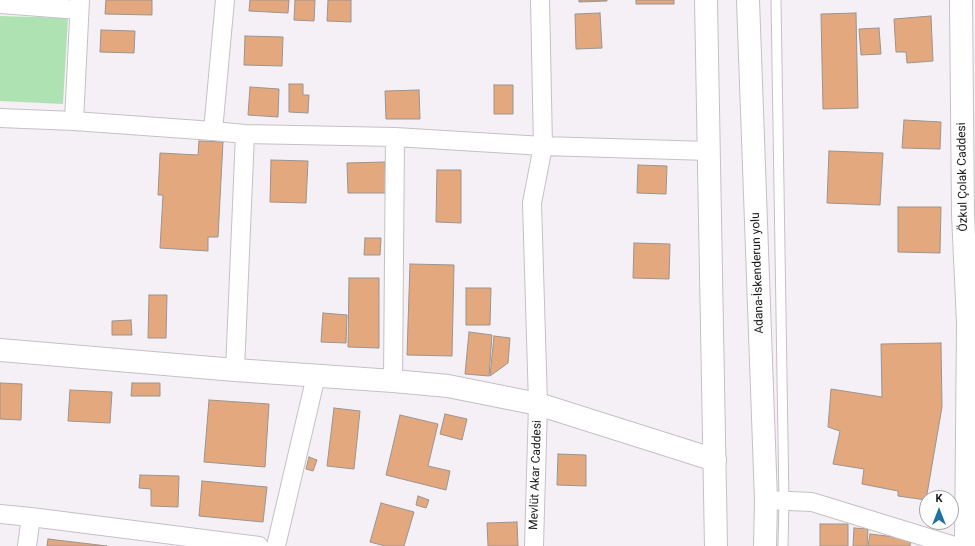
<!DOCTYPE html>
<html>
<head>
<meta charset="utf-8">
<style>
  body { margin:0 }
  #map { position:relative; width:975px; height:546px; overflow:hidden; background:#f5f0f5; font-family:Roboto,sans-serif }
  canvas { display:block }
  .north { position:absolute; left:919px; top:490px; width:40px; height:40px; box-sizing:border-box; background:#fff; border:1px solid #a3a3a3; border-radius:50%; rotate:0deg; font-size:11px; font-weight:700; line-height:16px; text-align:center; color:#19181a }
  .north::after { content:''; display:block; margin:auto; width:14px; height:18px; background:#1d72a2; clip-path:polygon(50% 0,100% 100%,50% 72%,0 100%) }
</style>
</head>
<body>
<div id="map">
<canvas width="975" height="546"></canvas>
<div class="north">K</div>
</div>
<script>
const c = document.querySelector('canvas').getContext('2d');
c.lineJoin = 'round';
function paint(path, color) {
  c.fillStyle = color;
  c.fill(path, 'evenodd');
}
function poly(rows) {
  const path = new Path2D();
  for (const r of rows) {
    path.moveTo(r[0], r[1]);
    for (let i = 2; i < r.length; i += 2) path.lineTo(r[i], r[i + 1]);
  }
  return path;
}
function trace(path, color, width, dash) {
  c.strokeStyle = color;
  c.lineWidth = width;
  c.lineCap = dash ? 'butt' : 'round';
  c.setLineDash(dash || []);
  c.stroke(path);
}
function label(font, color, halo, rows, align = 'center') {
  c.font = font + ' Roboto,sans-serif';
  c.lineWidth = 3.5;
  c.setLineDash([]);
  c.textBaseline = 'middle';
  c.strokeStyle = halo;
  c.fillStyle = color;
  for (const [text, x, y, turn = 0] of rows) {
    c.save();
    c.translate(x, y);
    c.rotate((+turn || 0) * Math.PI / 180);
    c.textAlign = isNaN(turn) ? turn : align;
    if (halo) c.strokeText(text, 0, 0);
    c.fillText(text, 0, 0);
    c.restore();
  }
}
paint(poly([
  [0,16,68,18,63,104,0,101]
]), '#aee2b3');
const building = poly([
  [106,0,152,0,152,15,105,14,106,0],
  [250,0,289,0,288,13,249,11,250,0],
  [295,0,315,0,314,21,294,20,295,0],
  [328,0,351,0,351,22,327,21,328,0],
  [579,0,607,0,607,1,579,2,579,0],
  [636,0,674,0,674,4,636,4,636,0],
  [600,13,602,48,576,49,575,14,600,13],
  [856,13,858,108,823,109,821,14,856,13],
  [931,16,933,61,907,63,906,52,896,52,894,19,931,16],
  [879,28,881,54,861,55,859,29,879,28],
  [101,30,135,31,134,53,100,52,101,30],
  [245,36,283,37,282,66,244,65,245,36],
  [289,84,303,84,303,95,309,95,308,113,289,112,289,84],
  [494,85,513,85,513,114,494,114,494,85],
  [250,87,279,89,278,117,248,115,250,87],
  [419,90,420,119,386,119,385,91,419,90],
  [904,120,941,122,940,149,902,148,904,120],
  [199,141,223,142,218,237,208,237,208,251,160,248,163,195,158,195,160,153,198,155,199,141],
  [829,151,883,153,880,205,827,203,829,151],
  [271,160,308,161,306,203,270,202,271,160],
  [385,162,386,193,348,193,347,163,385,162],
  [638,165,667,166,666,194,637,193,638,165],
  [437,170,461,170,461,223,436,222,437,170],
  [898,207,941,207,940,253,898,252,898,207],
  [365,238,381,238,380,255,364,255,365,238],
  [634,243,670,244,669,279,633,278,634,243],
  [410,264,454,265,452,356,407,355,410,264],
  [349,278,379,278,379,348,348,347,349,278],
  [466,288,491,288,490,325,466,325,466,288],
  [149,295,167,295,166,338,148,338,149,295],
  [323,313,347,315,346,343,321,342,323,313],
  [131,320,132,335,112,335,112,321,131,320],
  [469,332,492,335,489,376,465,374,469,332],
  [494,336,510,338,508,363,490,376,494,336],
  [941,343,942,407,926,500,898,496,898,491,862,484,864,469,833,464,840,431,828,427,831,389,882,397,881,344,941,343],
  [0,383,22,384,21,420,0,419,0,383],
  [132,383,160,383,160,396,131,396,132,383],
  [70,390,112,392,110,423,68,421,70,390],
  [209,400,269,404,265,467,204,462,209,400],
  [334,408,360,411,354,469,327,466,334,408],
  [445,414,467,419,462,440,440,434,445,414],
  [400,415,438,424,428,466,450,471,446,490,386,475,400,415],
  [558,454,586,455,586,486,557,485,558,454],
  [309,457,317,460,313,471,306,469,309,457],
  [140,475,179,476,178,507,151,506,151,489,139,488,140,475],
  [202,481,267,487,263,522,199,516,202,481],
  [418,496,429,500,426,508,416,505,418,496],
  [381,503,414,512,404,546,385,546,370,542,381,503],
  [517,522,518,546,488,546,487,523,517,522],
  [820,524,848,524,848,546,820,546,820,524],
  [854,528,868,529,867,546,853,546,854,528],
  [870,534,911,539,910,546,868,546,870,534],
  [48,539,107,546,47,546,48,539]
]);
paint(building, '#e3a87e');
trace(building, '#9a9490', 1);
const lane = poly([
  [776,0,784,501,783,546]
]);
const street = poly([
  [0,4,79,10],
  [0,118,74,121,213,131,245,134,395,137,543,146,709,151],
  [74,121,80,0],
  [213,131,225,0],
  [235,370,245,134],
  [393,381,395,137],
  [766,500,812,502,955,546],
  [0,514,31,517,259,546],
  [27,546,31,517],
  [276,546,316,376],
  [534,546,538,404,532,203,543,146,540,0]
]);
const secondary = poly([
  [961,0,963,214,968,323,966,546],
  [0,350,235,370,393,381,448,386,538,404,715,460]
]);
const highway = poly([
  [706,0,716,546],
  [748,0,766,500,765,546]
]);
trace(lane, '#c5c0c5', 11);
trace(street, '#c5c0c5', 20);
trace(secondary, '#c5c0c5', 24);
trace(highway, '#c5c0c5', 24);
trace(lane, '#fff', 9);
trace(street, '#fff', 18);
trace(secondary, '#fff', 22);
trace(highway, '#fff', 22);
label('12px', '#19181a', '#fff', [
  ["Özkul Çolak Caddesi",963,177,-91],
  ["Adana-İskenderun yolu",758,273,-92],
  ["Mevlüt Akar Caddesi",536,475,-88]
]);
</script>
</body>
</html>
